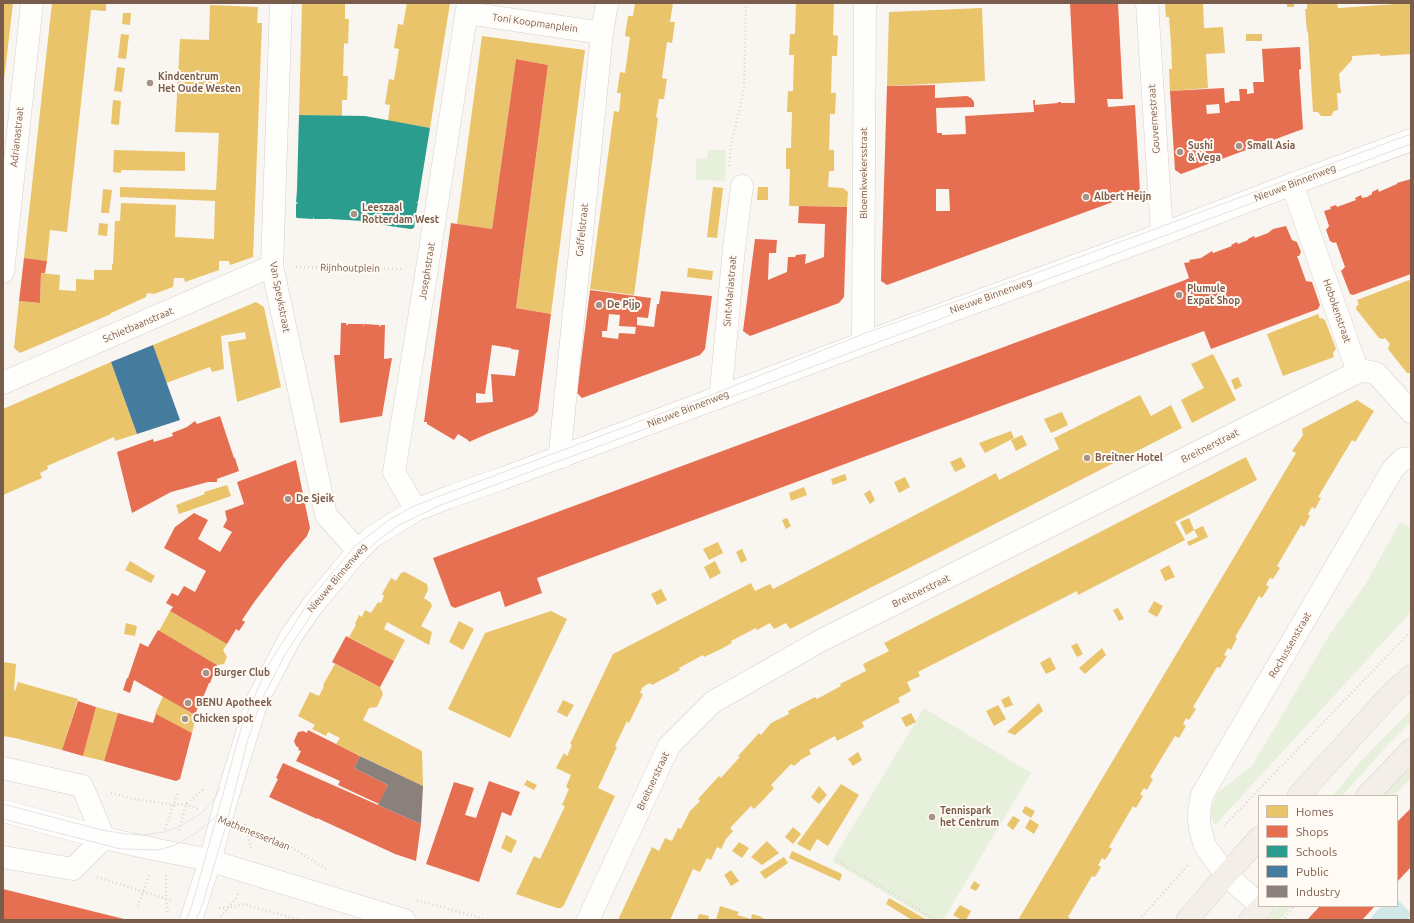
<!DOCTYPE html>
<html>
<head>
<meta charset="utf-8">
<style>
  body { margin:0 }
  #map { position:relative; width:1414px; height:923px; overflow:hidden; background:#f9f5f0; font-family:Ubuntu,sans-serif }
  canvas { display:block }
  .frame { position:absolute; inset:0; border:4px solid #7a5c4d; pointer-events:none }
  .legend { position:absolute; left:1258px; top:795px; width:140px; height:112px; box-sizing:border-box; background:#fffaf3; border:1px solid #cabbb1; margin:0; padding:5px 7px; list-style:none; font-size:12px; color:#7a5c4d }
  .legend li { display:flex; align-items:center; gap:8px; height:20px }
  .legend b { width:20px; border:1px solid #cabbb1 }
</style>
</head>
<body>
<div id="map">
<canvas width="1414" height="923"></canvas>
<div class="frame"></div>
<ul class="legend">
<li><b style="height:11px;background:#e9c46a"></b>Homes</li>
<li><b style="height:11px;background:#e76f51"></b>Shops</li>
<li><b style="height:11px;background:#2a9d8f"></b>Schools</li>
<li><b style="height:11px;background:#457b9d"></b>Public</li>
<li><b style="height:11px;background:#8a817c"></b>Industry</li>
</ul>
</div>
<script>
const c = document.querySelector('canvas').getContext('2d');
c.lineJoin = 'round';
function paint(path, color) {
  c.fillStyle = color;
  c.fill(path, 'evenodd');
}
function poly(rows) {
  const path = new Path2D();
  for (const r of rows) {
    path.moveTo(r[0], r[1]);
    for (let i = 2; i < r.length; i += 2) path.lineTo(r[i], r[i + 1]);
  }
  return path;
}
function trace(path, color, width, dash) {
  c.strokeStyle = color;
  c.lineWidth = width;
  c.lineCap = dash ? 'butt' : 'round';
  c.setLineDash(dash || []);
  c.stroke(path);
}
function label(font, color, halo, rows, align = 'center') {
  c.font = font + ' Ubuntu,sans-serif';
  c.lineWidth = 4;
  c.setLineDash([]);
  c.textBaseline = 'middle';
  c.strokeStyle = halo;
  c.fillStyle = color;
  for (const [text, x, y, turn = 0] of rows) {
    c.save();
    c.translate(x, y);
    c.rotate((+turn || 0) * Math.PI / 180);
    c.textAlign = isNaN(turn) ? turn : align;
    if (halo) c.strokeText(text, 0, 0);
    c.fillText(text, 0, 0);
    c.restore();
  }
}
paint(poly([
  [708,150,726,150,725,181,696,180,696,158,707,159],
  [1400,522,1411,528,1411,612,1215,825,1212,819,1211,811,1216,794,1252,766,1330,634,1367,582],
  [924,708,1031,773,943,920,931,920,832,861],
  [1411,710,1411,722,1384,749,1342,796,1333,796,1360,762,1391,730],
  [1411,762,1411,778,1393,796,1378,796],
  [1278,906,1291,906,1280,920,1267,920]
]), '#e7f0db');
paint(poly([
  [1397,899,1411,913,1411,915,1407,920,1369,920,1381,906,1397,906]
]), '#d0e8ea');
paint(poly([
  [3,3,13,3,4,80,3,80],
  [52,3,106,3,106,11,91,10,67,232,50,230,47,261,24,258],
  [302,3,345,3,345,19,349,19,348,44,344,43,343,76,348,76,347,100,342,100,342,116,299,115],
  [407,3,450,3,430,128,388,121,390,105,385,104,389,79,394,80,399,49,394,48,398,24,403,25],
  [635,3,673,3,670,22,675,22,672,43,667,42,662,78,667,79,664,99,659,99,656,117,658,118,634,295,590,289,614,111,619,112,621,93,617,93,620,72,625,73,630,37,625,36,628,16,633,16],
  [796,3,834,3,833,35,838,36,837,56,832,56,831,93,836,93,835,114,830,114,829,150,834,150,834,171,829,171,828,187,843,188,848,192,847,207,789,206,790,169,786,169,786,148,791,148,792,112,787,112,788,91,793,91,794,55,789,55,790,34,795,34],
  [1165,3,1203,3,1204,28,1223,27,1225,53,1206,54,1208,88,1170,91,1169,69,1172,69,1171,44,1169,17,1166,17],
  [1287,3,1294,3,1294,7,1287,7],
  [1307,3,1337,3,1338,8,1411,3,1411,54,1380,56,1380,54,1352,56,1352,60,1339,74,1341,93,1337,93,1338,110,1334,111,1331,116,1321,116,1318,112,1313,112,1308,32,1307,31,1305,9,1307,9],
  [210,5,258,7,257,23,262,23,253,257,230,265,229,261,219,261,219,270,185,282,184,278,174,278,173,287,154,294,147,293,146,297,111,313,111,314,20,353,14,348,19,301,40,303,41,273,60,275,59,290,76,291,76,279,94,280,94,270,112,270,112,264,113,264,115,221,120,221,121,203,176,205,175,237,214,239,215,201,120,197,120,187,216,190,219,133,175,132,180,39,209,40],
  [982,8,985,81,887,86,889,12],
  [123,13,131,13,130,25,122,24],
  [121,34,129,35,126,59,118,58],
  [1246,34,1262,34,1262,41,1246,41],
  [482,36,585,50,551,314,516,308,548,65,516,59,492,229,457,224],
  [117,67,125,68,122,92,114,91],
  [113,100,121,101,119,125,111,124],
  [114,150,185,152,185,171,121,170,121,173,113,172],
  [713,187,723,188,717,238,707,237],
  [758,187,768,187,768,200,757,200],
  [103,189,112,190,109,213,101,213],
  [99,223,108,224,107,236,98,235],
  [688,268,713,271,712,280,687,277],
  [1409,280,1411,282,1411,373,1407,373,1388,349,1390,344,1385,338,1383,339,1379,338,1356,309,1357,305,1359,305,1357,300],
  [256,302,264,307,281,387,237,402,228,342,246,339,245,332,221,336,224,369,212,372,210,367,166,383,153,345],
  [1318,314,1320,319,1321,318,1325,320,1336,349,1333,353,1334,357,1283,376,1267,334],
  [1213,354,1236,400,1192,423,1181,400,1204,388,1191,364],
  [111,362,137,434,115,441,114,437,47,466,48,469,40,473,42,478,3,495,3,409],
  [1238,377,1242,386,1235,390,1231,380],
  [1140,395,1151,416,1171,405,1182,428,790,629,786,623,774,629,770,623,757,630,756,628,731,641,732,643,719,650,704,657,703,655,679,668,680,670,652,685,650,683,646,685,642,688,640,693,643,694,629,723,627,721,615,746,617,747,598,788,615,796,564,905,561,908,557,908,516,894,534,856,540,859,565,806,562,805,569,789,566,787,571,775,556,768,564,753,567,756,572,745,570,744,613,654,751,583,755,591,770,584,773,589,996,473,999,480,1059,449,1054,438],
  [1357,400,1374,411,1355,442,1352,440,1318,497,1321,498,1315,509,1312,507,1308,514,1310,516,1304,527,1301,525,1277,566,1280,568,1273,579,1270,578,1268,581,1266,585,1269,587,1262,598,1259,596,1247,617,1235,637,1237,638,1231,650,1228,648,1224,655,1227,656,1220,668,1217,667,1193,707,1196,709,1189,720,1186,718,1183,724,1186,726,1179,738,1175,736,1150,777,1153,779,1147,790,1144,788,1140,794,1143,796,1136,808,1133,806,1109,847,1112,849,1105,860,1102,858,1100,862,1098,865,1101,867,1095,877,1092,876,1068,917,1070,918,1069,920,1018,920,1296,453,1292,451,1303,435,1302,429],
  [1062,412,1068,425,1051,433,1044,419],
  [1011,431,1014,438,985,453,979,443],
  [1022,435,1027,445,1016,451,1011,440],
  [961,457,966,467,955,472,950,462],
  [1246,457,1257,480,1175,522,1185,540,1078,595,1077,591,918,672,920,676,907,682,911,691,898,698,900,702,862,722,864,727,837,741,835,736,809,750,811,754,802,759,794,766,791,764,771,785,774,788,764,799,754,809,751,806,730,828,733,831,726,839,721,849,717,847,711,860,707,858,700,872,693,869,670,920,618,920,652,847,659,851,665,838,672,841,678,828,681,829,690,811,700,801,698,799,719,776,721,778,728,770,740,757,738,756,759,733,761,735,771,723,789,714,788,711,815,697,817,699,841,686,840,684,866,671,863,664,889,651,884,643],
  [845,474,847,480,833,485,831,479],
  [905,477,910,487,899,493,894,482],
  [227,485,231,496,179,514,176,505,205,494,204,492],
  [804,487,807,495,791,501,789,493],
  [870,490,875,500,870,504,864,494],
  [787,518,791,526,786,529,782,520],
  [1189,518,1194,530,1203,526,1208,537,1189,546,1187,542,1198,537,1194,530,1186,535,1180,522],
  [718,542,723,553,709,560,703,549],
  [742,549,747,560,741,563,736,552],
  [130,561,155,576,151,583,125,570],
  [715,561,721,573,710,579,704,567],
  [1169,565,1175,577,1165,581,1160,570],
  [405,572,427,584,428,590,424,598,431,603,432,606,421,626,432,632,429,645,387,622,384,629,405,640,394,661,349,637,356,625,355,624,359,615,362,617,365,610,371,613,378,602,381,603,384,596,382,594,391,578,396,581,401,573],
  [661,589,667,600,657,605,651,594],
  [1154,601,1163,606,1157,617,1148,612],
  [1118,608,1124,619,1119,621,1113,610],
  [170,611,227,644,223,650,227,657,224,664,217,665,159,631],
  [551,611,567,619,510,738,448,709,485,633],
  [459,621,474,629,463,650,449,642],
  [126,623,137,626,135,636,124,634],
  [1077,643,1083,654,1077,657,1071,646],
  [1102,648,1106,655,1085,674,1079,668],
  [1050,657,1056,669,1046,674,1040,663],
  [3,662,16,664,14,690,15,691,18,682,78,699,62,750,15,738,3,736],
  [335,664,380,687,383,694,377,707,369,708,363,720,422,751,423,786,336,744,340,738,328,732,326,736,312,729,315,725,298,716,310,692,319,696,324,686,323,685],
  [163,696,196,716,192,733,155,714],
  [1009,696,1013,705,1005,708,1001,700],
  [563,700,574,705,567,717,557,712],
  [1039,703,1043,711,1015,735,1007,732],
  [998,705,1006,719,994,726,986,711],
  [96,707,118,713,104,761,83,756],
  [911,713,916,722,906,727,901,718],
  [858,752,862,760,853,766,848,759],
  [527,780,537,785,534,790,524,785],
  [841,784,859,795,828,846,817,839,810,851,797,844],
  [819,786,827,795,819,804,811,797],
  [1025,806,1035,811,1031,818,1022,812],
  [1013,816,1020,820,1013,830,1007,825],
  [1030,819,1039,825,1034,834,1025,828],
  [793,827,801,834,793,844,785,837],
  [506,835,517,841,511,853,501,848],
  [767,841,779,853,762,865,751,857],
  [739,842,749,848,742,858,732,851],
  [792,851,842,874,840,881,789,858],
  [784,857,788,863,765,879,760,872],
  [731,870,739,881,731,886,724,875],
  [974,881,980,885,976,891,970,888],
  [889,898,927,920,912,920,886,904],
  [960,905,971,911,966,920,962,920,953,915],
  [720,906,739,912,737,915,751,919,752,914,762,917,762,918,767,920,716,920],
  [699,914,709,916,708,920,697,920]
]), '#e9c46a');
paint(poly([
  [1070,3,1118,3,1123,99,1107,99,1108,107,1135,105,1140,192,887,285,881,281,887,86,935,85,935,98,967,96,971,98,974,102,974,107,936,108,937,133,942,133,942,135,966,134,965,116,1034,112,1033,100,1035,100,1035,105,1058,103,1058,102,1061,102,1061,103,1075,103],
  [936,189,949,189,950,211,936,211],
  [1300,47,1301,69,1299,70,1303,129,1181,174,1175,170,1170,91,1224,88,1225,103,1230,102,1229,101,1240,101,1239,89,1247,89,1247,94,1254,93,1253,82,1264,82,1262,49],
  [1219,104,1220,113,1207,114,1206,105],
  [516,59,548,65,516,308,551,314,538,411,533,416,487,434,469,442,468,440,458,434,454,440,427,424,427,422,424,422,451,223,492,229],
  [492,345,511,348,511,349,519,350,515,376,491,374,493,402,476,403,476,393,485,394],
  [1411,179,1411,274,1353,295,1350,294,1341,271,1345,267,1336,242,1334,243,1330,241,1326,230,1329,226,1324,211,1331,209,1330,207,1336,205,1337,207,1356,200,1355,198,1361,195,1362,198,1367,197,1372,194,1372,192,1378,189,1379,192,1383,190,1397,184,1397,183],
  [799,206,847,207,844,297,839,303,750,336,743,331,755,239,777,240,776,253,769,253,768,280,787,272,788,257,795,257,796,255,806,254,805,264,824,257,825,224,798,223],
  [1286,226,1292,240,1297,242,1301,252,1299,256,1297,256,1306,281,1312,282,1320,305,1318,309,1211,349,1204,331,537,578,542,593,505,607,500,591,455,608,451,606,433,558,1185,280,1189,278,1184,263,1190,262,1189,260,1201,258,1212,251,1213,253,1232,246,1231,245,1237,242,1238,244,1248,240,1248,239,1254,236,1255,238,1268,233,1273,229],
  [24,258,47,261,45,273,41,273,40,303,19,301],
  [590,290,651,298,648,318,637,317,637,325,654,327,657,304,659,304,661,291,712,296,705,349,700,355,582,398,577,393],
  [609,314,620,315,619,326,636,327,635,334,619,333,618,339,602,337,602,331,607,331],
  [341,323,346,323,347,326,348,324,364,324,363,326,364,326,364,324,379,325,380,327,381,325,385,325,384,359,392,358,382,416,340,423,334,355,340,355],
  [220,416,234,458,235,458,239,471,217,479,217,482,208,482,171,492,132,513,117,452,153,439,154,442,173,436,172,433,187,427,195,421,197,424],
  [296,460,310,528,307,536,284,563,255,601,242,620,245,622,239,631,236,629,227,644,170,611,173,607,166,603,172,593,178,596,184,586,195,592,206,571,164,548,175,527,194,513,208,520,198,539,220,552,232,532,223,527,227,520,225,511,244,504,237,482],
  [158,630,217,665,210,683,209,683,202,700,201,699,195,715,134,680,130,693,123,690,127,678,128,678,140,643,148,647],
  [346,636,394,661,380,687,332,662],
  [78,701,96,707,83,756,62,750],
  [118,713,153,723,156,714,192,733,180,779,176,781,104,761],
  [308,730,360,756,354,768,388,785,379,804,338,785,340,781,296,761,301,751,298,750,299,748,296,746,294,741,298,732,303,731,307,733],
  [283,763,421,824,416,861,395,854,317,818,317,819,269,797,278,779,276,778],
  [489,781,520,792,511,816,502,812,479,882,426,864,454,782,474,788,465,815,476,818],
  [1411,808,1411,867,1397,882,1397,822],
  [3,889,124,919,124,920,3,920],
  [1320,906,1375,906,1362,920,1307,920]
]), '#e76f51');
paint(poly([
  [299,115,365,116,430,128,418,202,416,202,418,203,416,213,414,214,416,215,414,228,411,229,396,227,396,225,395,227,380,224,380,223,379,224,363,221,363,220,362,221,347,220,346,218,347,220,330,219,330,218,329,219,314,219,313,217,313,219,297,218,296,217,296,204,298,203,297,202,296,203,297,190,298,190,297,190]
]), '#2a9d8f');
paint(poly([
  [153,345,180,420,137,434,111,362]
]), '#457b9d');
paint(poly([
  [360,756,423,786,421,824,378,805,388,785,354,768]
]), '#8a817c');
const minor = poly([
  [281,3,272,266,326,515,358,551],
  [865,3,863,334,866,342],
  [1147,3,1162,234],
  [467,13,602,33],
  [1292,184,1358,372],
  [3,272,32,3],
  [3,383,272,266],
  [723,396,721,391,734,248,742,186],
  [562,457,560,451,602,33,607,3],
  [416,510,394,472,427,269,468,3],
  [3,768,82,786,104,838,73,869,3,857],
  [3,811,104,838,158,850,205,859,404,920],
  [1259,904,1226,875,1205,846,1200,829,1199,820,1199,812,1202,795,1393,469,1403,459,1411,458],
  [191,920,210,861,226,801,257,701,291,636,313,605,358,551,372,537,416,510,449,497,501,479,866,342,1162,234,1292,184,1411,140],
  [588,920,669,746,713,702,820,641,1358,372,1366,371,1376,373,1411,412]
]);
const major = poly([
  [1298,796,1392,693,1411,676],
  [1367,796,1411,750],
  [1187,920,1226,875,1259,838],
  [1250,920,1263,906]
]);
trace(minor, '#d7d1cb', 23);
trace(major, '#dad1cc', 23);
trace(poly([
  [729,166,731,145,744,90,746,3],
  [296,267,403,269],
  [111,793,135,799,174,805,186,804,200,810],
  [245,824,251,848],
  [1224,826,1411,631],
  [165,829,178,792],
  [179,830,186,804,205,788],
  [246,831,286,844,328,870],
  [837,860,936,920],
  [166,875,166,900,168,912],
  [97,877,173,901],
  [417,900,488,920],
  [138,906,150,873],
  [219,908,227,908,244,904,300,920],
  [1285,918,1294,906],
  [218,920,237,897,238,893],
  [1139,920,1188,865]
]), '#dcd5d0', 2.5, [1, 3]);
trace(minor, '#fefefd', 22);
trace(major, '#f3eee8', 22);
trace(poly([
  [3,804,102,830,126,834,143,835,164,832,180,826,203,812,216,797,220,788],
  [3,819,121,849,158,850,175,845,196,833,211,821,217,814],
  [186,920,192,905,205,859,242,725,268,665,311,598,354,547,390,519,414,506,437,497,721,391,863,334,1036,273,1411,134],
  [196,920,202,906,227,822,248,739,261,701,286,653,317,606,340,577,361,556,381,538,399,525,441,505,1411,144]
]), '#e6e3e7', 1);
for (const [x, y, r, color] of [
  [150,83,4,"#a69286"],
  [1239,146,4,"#a69286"],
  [1180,152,4,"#a69286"],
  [1086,197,4,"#a69286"],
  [354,214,4,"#a69286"],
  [1179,295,4,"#a69286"],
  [599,305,4,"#a69286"],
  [1087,458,4,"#a69286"],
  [288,499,4,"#a69286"],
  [206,673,4,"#a69286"],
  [188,703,4,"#a69286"],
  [185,719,4,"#a69286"],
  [932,817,4,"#a69286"]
]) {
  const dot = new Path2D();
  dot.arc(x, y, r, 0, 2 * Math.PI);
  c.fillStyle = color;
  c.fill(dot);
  trace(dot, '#fffaf3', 1.5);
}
label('10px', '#7a5c4d', '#fffaf3', [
  ["Toni Koopmanplein",535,23,8],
  ["Gouvernestraat",1154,119,-94],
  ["Adrianastraat",17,137,-84],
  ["Bloemkwekersstraat",864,173,-90],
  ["Nieuwe Binnenweg",1295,183,-21],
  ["Gaffelstraat",582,230,-84],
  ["Rijnhoutplein",350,268,1],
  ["Josephstraat",427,271,-81],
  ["Sint-Mariastraat",730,291,-85],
  ["Nieuwe Binnenweg",991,296,-20],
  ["Van Speykstraat",280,297,79],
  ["Hobokenstraat",1337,311,71],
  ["Schietbaanstraat",138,325,-23],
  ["Nieuwe Binnenweg",688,409,-21],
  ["Breitnerstraat",1210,446,-27],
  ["Nieuwe Binnenweg",337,578,-50],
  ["Breitnerstraat",921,591,-26],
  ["Rochussenstraat",1290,645,-60],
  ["Breitnerstraat",653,781,-65],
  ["Mathenesserlaan",254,833,22]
]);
label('bold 10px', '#7a5c4d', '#fffaf3', [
  ["Kindcentrum",158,77],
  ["Het Oude Westen",158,89],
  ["Sushi",1188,146],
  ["& Vega",1188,158],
  ["Small Asia",1247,146],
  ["Albert Heijn",1094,197],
  ["Leeszaal",362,208],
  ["Rotterdam West",362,220],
  ["Plumule",1187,289],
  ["Expat Shop",1187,301],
  ["De Pijp",607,305],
  ["Breitner Hotel",1095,458],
  ["De Sjeik",296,499],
  ["Burger Club",214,673],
  ["BENU Apotheek",196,703],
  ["Chicken spot",193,719],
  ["Tennispark",940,811],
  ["het Centrum",940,823]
], 'left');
</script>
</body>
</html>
